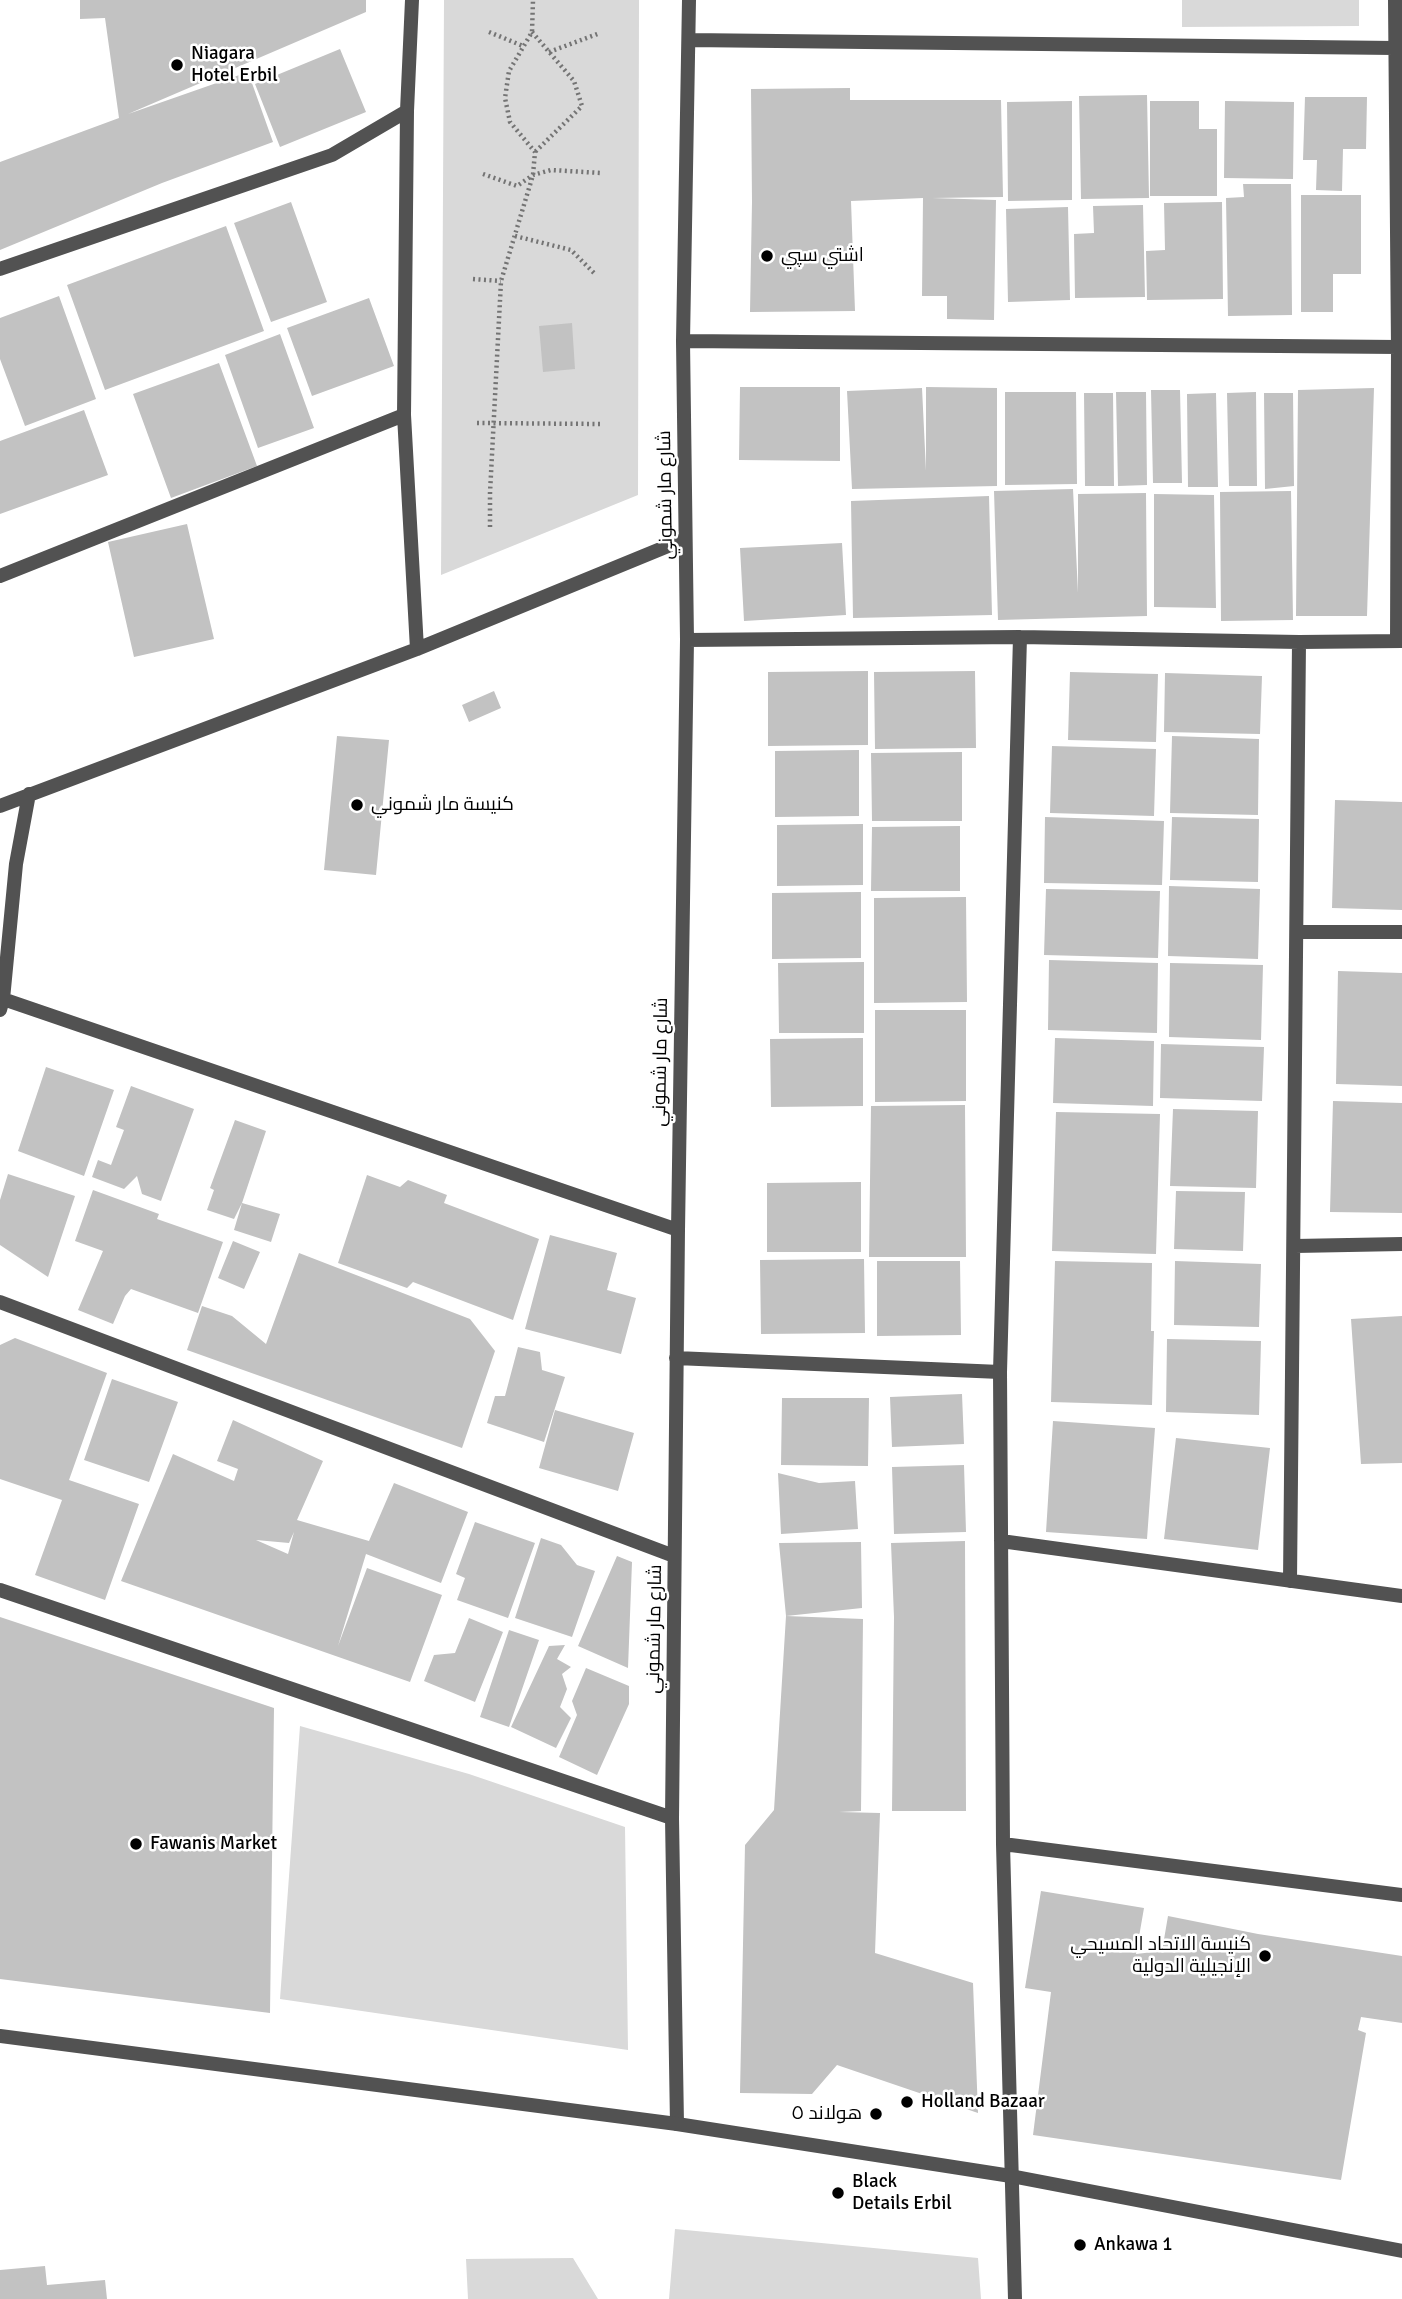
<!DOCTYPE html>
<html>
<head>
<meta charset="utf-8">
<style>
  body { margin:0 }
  canvas { display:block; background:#fff }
</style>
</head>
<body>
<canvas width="1402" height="2299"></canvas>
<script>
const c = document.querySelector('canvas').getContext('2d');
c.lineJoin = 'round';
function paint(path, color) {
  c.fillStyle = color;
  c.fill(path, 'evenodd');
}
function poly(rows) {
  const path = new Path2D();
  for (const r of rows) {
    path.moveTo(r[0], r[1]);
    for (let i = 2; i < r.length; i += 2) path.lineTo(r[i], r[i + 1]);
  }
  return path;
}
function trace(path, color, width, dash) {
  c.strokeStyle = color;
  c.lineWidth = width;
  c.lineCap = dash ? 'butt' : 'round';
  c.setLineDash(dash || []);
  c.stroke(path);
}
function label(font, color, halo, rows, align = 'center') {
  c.font = font + ' Signika,Cairo,sans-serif';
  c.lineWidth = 5;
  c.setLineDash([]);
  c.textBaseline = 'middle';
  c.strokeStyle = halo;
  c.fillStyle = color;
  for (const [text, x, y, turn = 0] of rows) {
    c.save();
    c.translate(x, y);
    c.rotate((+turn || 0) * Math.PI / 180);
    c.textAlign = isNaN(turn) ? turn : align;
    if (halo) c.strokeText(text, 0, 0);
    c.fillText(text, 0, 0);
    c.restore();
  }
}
paint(poly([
  [444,0,639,0,638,495,441,575],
  [1182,0,1359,0,1359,26,1182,27],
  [300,1726,469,1774,625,1827,628,2050,280,1999],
  [675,2229,978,2258,981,2299,669,2299],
  [573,2258,598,2299,468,2299,466,2259]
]), '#d9d9d9');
paint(poly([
  [80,0,366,0,366,12,128,114,248,72,273,142,162,183,0,250,0,162,119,118,105,18,80,19],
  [340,49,366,112,280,147,255,84],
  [850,88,850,100,1001,100,1003,197,932,198,996,200,994,320,947,319,947,296,922,296,923,198,851,201,855,311,750,312,752,202,751,89],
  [1147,95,1149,198,1081,199,1079,96],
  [1305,97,1367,97,1366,149,1343,149,1342,191,1316,190,1317,160,1303,160],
  [1072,101,1072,200,1008,201,1007,102],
  [1150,101,1199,101,1199,129,1217,129,1217,196,1150,196],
  [1225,101,1294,102,1293,179,1224,178],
  [1243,184,1291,184,1292,315,1228,316,1226,198,1244,197],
  [1301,195,1361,195,1361,274,1333,274,1333,312,1301,312],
  [291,202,327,302,271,322,234,223],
  [1222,202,1223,299,1147,300,1146,251,1165,250,1164,203],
  [1143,205,1145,297,1075,298,1074,234,1094,233,1093,206],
  [1068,207,1070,300,1008,302,1006,209],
  [226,226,264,331,105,390,67,285],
  [59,296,96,399,25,426,0,359,0,318],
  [369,298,394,366,312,396,287,328],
  [572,323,575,369,543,372,539,326],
  [280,334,314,428,258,448,225,355],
  [219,363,257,466,171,498,133,394],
  [740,387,840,387,840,461,739,460],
  [926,387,997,388,997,486,852,489,847,391,922,388,926,471],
  [1374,388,1367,616,1296,616,1298,390],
  [1151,390,1180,390,1182,483,1153,483],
  [1005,392,1076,392,1077,484,1005,485],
  [1116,392,1146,392,1147,485,1118,486],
  [1256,392,1257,486,1229,486,1227,393],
  [1084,393,1113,393,1114,486,1085,486],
  [1216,393,1218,487,1188,487,1187,394],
  [1264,393,1293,393,1294,486,1265,489],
  [84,410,108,475,0,514,0,441],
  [1073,489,1078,593,1078,494,1146,493,1147,616,998,620,994,491],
  [1291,491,1293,620,1221,621,1220,492],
  [1154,494,1214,495,1216,608,1154,607],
  [989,496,992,615,853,618,851,501],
  [187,524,214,639,134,657,108,542],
  [842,543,846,615,744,621,740,548],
  [868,671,868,745,768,746,768,672],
  [975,671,976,748,875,749,874,672],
  [1070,672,1158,674,1156,742,1068,740],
  [1165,673,1262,676,1260,734,1164,732],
  [494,691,501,708,469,722,462,705],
  [337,736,389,740,376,875,324,870],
  [1172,736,1259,739,1258,815,1170,813],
  [1052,746,1156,749,1154,816,1050,813],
  [859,750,859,816,775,817,775,751],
  [962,752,962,821,872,821,871,753],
  [1335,800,1402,802,1402,910,1332,908],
  [1045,817,1164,821,1162,885,1044,883],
  [1172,817,1259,819,1258,882,1170,880],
  [863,824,863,885,777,886,777,825],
  [960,826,960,891,871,891,872,827],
  [1169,886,1260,889,1258,959,1168,956],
  [1046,889,1160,891,1158,958,1044,955],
  [861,892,861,958,772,959,772,893],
  [966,897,967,1002,874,1003,874,898],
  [1049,960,1158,963,1157,1033,1048,1030],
  [864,962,864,1033,779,1033,778,963],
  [1170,963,1263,965,1261,1040,1169,1037],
  [1338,971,1402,973,1402,1086,1336,1084],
  [875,1010,966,1010,966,1101,875,1102],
  [863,1038,863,1106,771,1107,770,1039],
  [1055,1038,1154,1041,1153,1106,1053,1103],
  [1161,1044,1264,1047,1262,1101,1160,1098],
  [46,1067,114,1090,84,1176,18,1151],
  [131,1086,194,1109,161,1201,142,1194,137,1176,124,1189,92,1177,98,1160,111,1165,124,1130,116,1127],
  [1333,1101,1402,1103,1402,1213,1330,1212],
  [965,1105,966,1257,869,1257,871,1106],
  [1173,1109,1258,1111,1256,1188,1170,1186],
  [1056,1112,1160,1114,1156,1254,1052,1251],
  [235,1120,266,1131,242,1203,234,1219,207,1210,214,1190,210,1188],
  [8,1174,75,1196,48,1277,0,1245,0,1200],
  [367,1175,400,1187,408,1180,447,1195,444,1203,539,1239,513,1320,413,1282,407,1288,338,1263],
  [861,1182,861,1252,767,1252,767,1183],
  [93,1190,159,1214,157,1219,223,1242,198,1313,131,1289,125,1296,113,1324,78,1310,103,1251,75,1241],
  [1176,1191,1245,1192,1243,1251,1174,1249],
  [242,1203,280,1214,271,1242,234,1230],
  [550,1235,617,1253,607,1290,636,1298,621,1354,525,1329],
  [233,1241,260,1252,244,1289,218,1278],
  [299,1253,470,1319,495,1351,462,1448,187,1350,202,1306,232,1316,266,1344],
  [864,1259,865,1333,761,1334,760,1260],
  [877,1261,960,1261,961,1335,877,1336],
  [1055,1261,1152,1263,1151,1331,1154,1331,1152,1405,1051,1402],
  [1175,1261,1261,1264,1259,1327,1174,1325],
  [1402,1316,1402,1463,1361,1464,1351,1319],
  [15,1338,107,1373,69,1480,139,1504,105,1600,35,1575,62,1500,0,1479,0,1345],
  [1167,1339,1261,1341,1259,1415,1166,1412],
  [518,1347,540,1352,542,1370,565,1377,544,1442,487,1423,495,1396,505,1396],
  [112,1379,178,1402,149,1482,84,1460],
  [962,1394,964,1444,892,1447,890,1397],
  [782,1398,869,1398,868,1466,781,1465],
  [555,1410,634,1433,618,1491,539,1468],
  [233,1420,323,1461,297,1520,369,1541,394,1483,468,1512,441,1583,366,1554,338,1646,367,1568,442,1595,410,1682,121,1581,173,1454,234,1481,238,1469,217,1461],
  [294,1532,288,1554,256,1540,289,1543],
  [1053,1421,1155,1428,1147,1539,1046,1532],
  [1176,1438,1270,1448,1258,1550,1164,1539],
  [964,1465,966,1532,894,1534,892,1467],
  [778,1473,819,1483,855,1481,858,1529,781,1534],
  [475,1522,535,1543,508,1618,457,1600,465,1578,456,1574],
  [541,1538,561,1545,577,1565,595,1571,572,1637,515,1618],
  [965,1541,966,1811,892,1811,894,1617,891,1543],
  [861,1542,862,1608,786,1616,779,1543],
  [617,1556,632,1562,628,1668,578,1646],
  [786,1616,863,1619,861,1811,839,1812,880,1813,875,1953,973,1983,978,2113,837,2065,812,2094,740,2093,745,1845,774,1810],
  [0,1617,274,1708,270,2013,0,1979],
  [469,1618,503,1632,475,1702,424,1681,434,1655,455,1653],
  [509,1630,539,1640,509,1727,480,1717],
  [565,1645,557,1659,571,1667,562,1674,567,1689,560,1707,571,1718,556,1748,511,1727,549,1646],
  [586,1668,629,1686,629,1704,597,1775,559,1757,577,1715,572,1701],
  [1041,1891,1144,1908,1136,1954,1162,1951,1168,1916,1258,1934,1402,1956,1402,2023,1361,2017,1358,2030,1366,2033,1341,2180,1033,2135,1051,1992,1025,1988],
  [45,2266,47,2285,105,2280,107,2299,0,2299,0,2270]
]), '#c2c2c2');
trace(poly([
  [489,32,523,46],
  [532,32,574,81,582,106,535,152],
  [549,52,600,33],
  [483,174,517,186,533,175,551,170,601,173],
  [515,236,571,250,595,274],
  [473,279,501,281],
  [477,423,600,424],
  [490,527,490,493,501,281,533,175,535,152,510,122,505,98,509,71,532,32,533,0]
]), '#747474', 4.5, [2, 3.5]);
trace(poly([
  [412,0,407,111,404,415,417,649],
  [1395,0,1398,347,1397,641],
  [689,40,1394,48],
  [0,269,332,155,407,111],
  [683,341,1398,347],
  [0,576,404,415],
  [687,640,1020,637,1299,642,1402,641],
  [0,806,417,649,685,539],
  [1297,932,1402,932],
  [3,999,16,864,29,794],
  [0,1010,3,999,678,1230],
  [1295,1246,1402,1244],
  [0,1302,674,1556],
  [676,1358,1000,1372],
  [1001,1541,1402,1596],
  [1290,1581,1299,642],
  [0,1590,672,1818],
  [1003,1844,1402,1895],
  [677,2124,672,1818,678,1230,687,640,683,341,689,0],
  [1015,2299,1003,1844,1000,1372,1020,637]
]), '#525252', 14);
trace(poly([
  [0,2036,677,2124,1011,2176,1402,2251]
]), '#525252', 14);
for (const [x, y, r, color] of [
  [177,65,7,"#000"],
  [767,256,7,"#000"],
  [357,805,7,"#000"],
  [136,1844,7,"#000"],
  [1265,1956,7,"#000"],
  [907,2102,7,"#000"],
  [876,2114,7,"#000"],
  [838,2193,7,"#000"],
  [1080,2245,7,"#000"]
]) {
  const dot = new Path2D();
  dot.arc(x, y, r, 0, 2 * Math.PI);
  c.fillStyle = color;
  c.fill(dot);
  trace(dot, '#fff', 2.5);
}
label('19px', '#000', '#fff', [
  ["Niagara",191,54],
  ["Hotel Erbil",191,76],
  ["اشتي سپي",781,256],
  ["كنيسة مار شموني",371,805],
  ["Fawanis Market",150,1844],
  ["كنيسة الاتحاد المسيحي",1251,1945,"right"],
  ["الإنجيلية الدولية",1251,1967,"right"],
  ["Holland Bazaar",921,2102],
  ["هولاند ٥",862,2114,"right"],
  ["Black",852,2182],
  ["Details Erbil",852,2204],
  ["Ankawa 1",1094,2245]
], 'left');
label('19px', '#000', '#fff', [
  ["شارع مار شموني",666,495,-91],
  ["شارع مار شموني",661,1062,-89],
  ["شارع مار شموني",655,1629,-89]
]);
</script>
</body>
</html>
